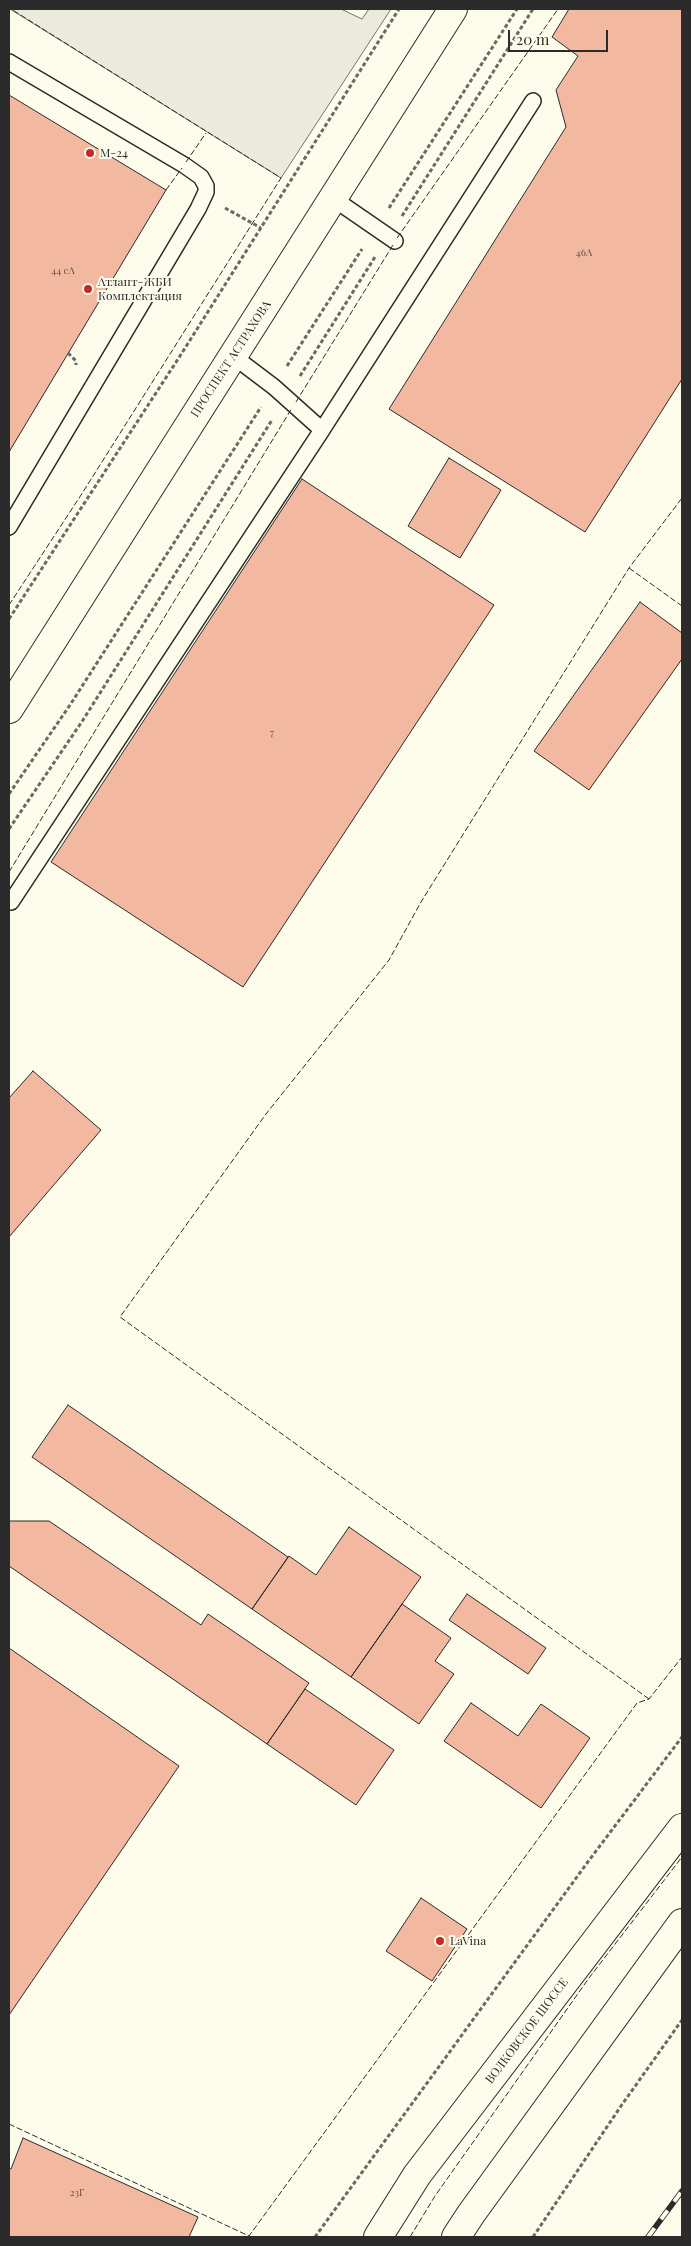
<!DOCTYPE html>
<html>
<head>
<meta charset="utf-8">
<style>
  body { margin:0 }
  #map { position:relative; width:691px; height:2246px; overflow:hidden; background:#fdfbea; font-family:"Playfair Display",serif }
  canvas { display:block }
  .frame { position:absolute; inset:0; border:10px solid #2b2b2b; pointer-events:none }
  .scale { position:absolute; left:508px; top:30px; width:100px; height:22px; box-sizing:border-box; border:2px solid #2b2b2b; border-top:0; padding-left:6px; font-size:15px; line-height:18px; white-space:nowrap; color:#2b2b2b; -webkit-text-stroke:4px #fdfbea; paint-order:stroke }
</style>
</head>
<body>
<div id="map">
<canvas width="691" height="2246"></canvas>
<div class="frame"></div>
<div class="scale">20 m</div>
</div>
<script>
const c = document.querySelector('canvas').getContext('2d');
c.lineJoin = 'round';
function paint(path, color) {
  c.fillStyle = color;
  c.fill(path, 'evenodd');
}
function poly(rows) {
  const path = new Path2D();
  for (const r of rows) {
    path.moveTo(r[0], r[1]);
    for (let i = 2; i < r.length; i += 2) path.lineTo(r[i], r[i + 1]);
  }
  return path;
}
function trace(path, color, width, dash) {
  c.strokeStyle = color;
  c.lineWidth = width;
  c.lineCap = dash ? 'butt' : 'round';
  c.setLineDash(dash || []);
  c.stroke(path);
}
function label(font, color, halo, rows, align = 'center') {
  c.font = font + ' "Playfair Display",serif';
  c.lineWidth = 4;
  c.setLineDash([]);
  c.textBaseline = 'middle';
  c.strokeStyle = halo;
  c.fillStyle = color;
  for (const [text, x, y, turn = 0] of rows) {
    c.save();
    c.translate(x, y);
    c.rotate((+turn || 0) * Math.PI / 180);
    c.textAlign = isNaN(turn) ? turn : align;
    if (halo) c.strokeText(text, 0, 0);
    c.fillText(text, 0, 0);
    c.restore();
  }
}
const green = poly([
  [10,9,341,9,362,19,369,9,391,9,281,178,10,9]
]);
paint(green, '#ecebdb');
trace(green, '#74746e', 1);
const building = poly([
  [569,9,682,9,682,379,585,532,389,409,566,127,556,90,578,56,552,37,569,9],
  [9,95,166,190,9,452,9,95],
  [449,458,501,490,460,558,408,526,449,458],
  [302,479,494,605,243,987,51,862,302,479],
  [640,602,682,633,682,659,589,790,534,751,640,602],
  [33,1071,101,1130,9,1237,9,1098,33,1071],
  [68,1405,288,1557,252,1609,32,1457,68,1405],
  [9,1521,49,1521,201,1625,208,1614,309,1683,267,1744,9,1566,9,1521],
  [349,1527,421,1577,351,1677,252,1609,289,1556,316,1575,349,1527],
  [467,1594,546,1648,528,1674,449,1620,467,1594],
  [402,1604,451,1638,435,1661,454,1674,419,1724,351,1677,402,1604],
  [9,1648,179,1766,9,2015,9,1648],
  [305,1689,394,1750,356,1805,267,1744,305,1689],
  [471,1703,518,1736,541,1704,590,1738,541,1808,444,1741,471,1703],
  [421,1898,467,1929,432,1981,386,1951,421,1898],
  [23,2138,198,2217,189,2237,9,2237,9,2168,11,2169,23,2138]
]);
paint(building, '#f2b8a0');
trace(building, '#2b2b2b', 1);
const service = poly([
  [9,62,184,165,201,177,206,186,206,192,198,209,9,527],
  [334,199,395,241],
  [233,356,274,387,322,430,533,101],
  [11,902,322,430]
]);
const tertiary = poly([
  [9,709,453,9]
]);
const secondary = poly([
  [378,2237,417,2175,682,1828],
  [456,2237,471,2214,682,1923]
]);
trace(service, '#2b2b2b', 18);
trace(tertiary, '#2b2b2b', 30);
trace(secondary, '#2b2b2b', 30);
trace(poly([
  [225,208,261,228],
  [389,208,517,9],
  [402,216,533,9],
  [68,353,76,361,76,365],
  [287,366,362,249],
  [300,376,375,257],
  [9,619,180,356,399,9],
  [9,794,70,705,261,407],
  [9,829,83,720,272,420],
  [315,2237,587,1863,682,1737],
  [533,2237,621,2106,682,2020]
]), '#6a6964', 3, [4, 2.5]);
trace(service, '#fdfbea', 15);
trace(tertiary, '#fdfbea', 28);
trace(secondary, '#fdfbea', 28);
const rail = poly([
  [648,2237,682,2191]
]);
trace(rail, '#2b2b2b', 5.5);
trace(rail, '#fdfbea', 4, [11]);
trace(poly([
  [186,162,206,133],
  [166,190,182,168],
  [397,238,558,9],
  [296,402,393,245],
  [629,568,682,606],
  [9,605,83,492,281,178,11,9],
  [9,872,292,408],
  [649,1699,120,1317,266,1114,389,960,421,902,629,568,682,498],
  [9,2124,249,2236,637,1703,649,1699,682,1657],
  [410,2237,435,2196,589,1978,682,1857]
]), '#2b2b2b', 1, [6, 2.5]);
for (const [x, y, r, color] of [
  [90,153,5,"#c62828"],
  [88,289,5,"#c62828"],
  [440,1941,5,"#c62828"]
]) {
  const dot = new Path2D();
  dot.arc(x, y, r, 0, 2 * Math.PI);
  c.fillStyle = color;
  c.fill(dot);
  trace(dot, '#fdfbea', 2);
}
label('10px', '#5d4e48', null, [
  ["46А",584,253],
  ["44 сА",63,271],
  ["7",272,733],
  ["23Г",77,2193]
]);
label('12px', '#2b2b2b', '#fdfbea', [
  ["М-24",100,153],
  ["Атлант-ЖБИ",98,282],
  ["Комплектация",98,296],
  ["LaVina",450,1941]
], 'left');
label('12px', '#2b2b2b', '#fdfbea', [
  ["ПРОСПЕКТ АСТРАХОВА",231,359,-57],
  ["ВОЛКОВСКОЕ ШОССЕ",527,2031,-53]
]);
</script>
</body>
</html>
